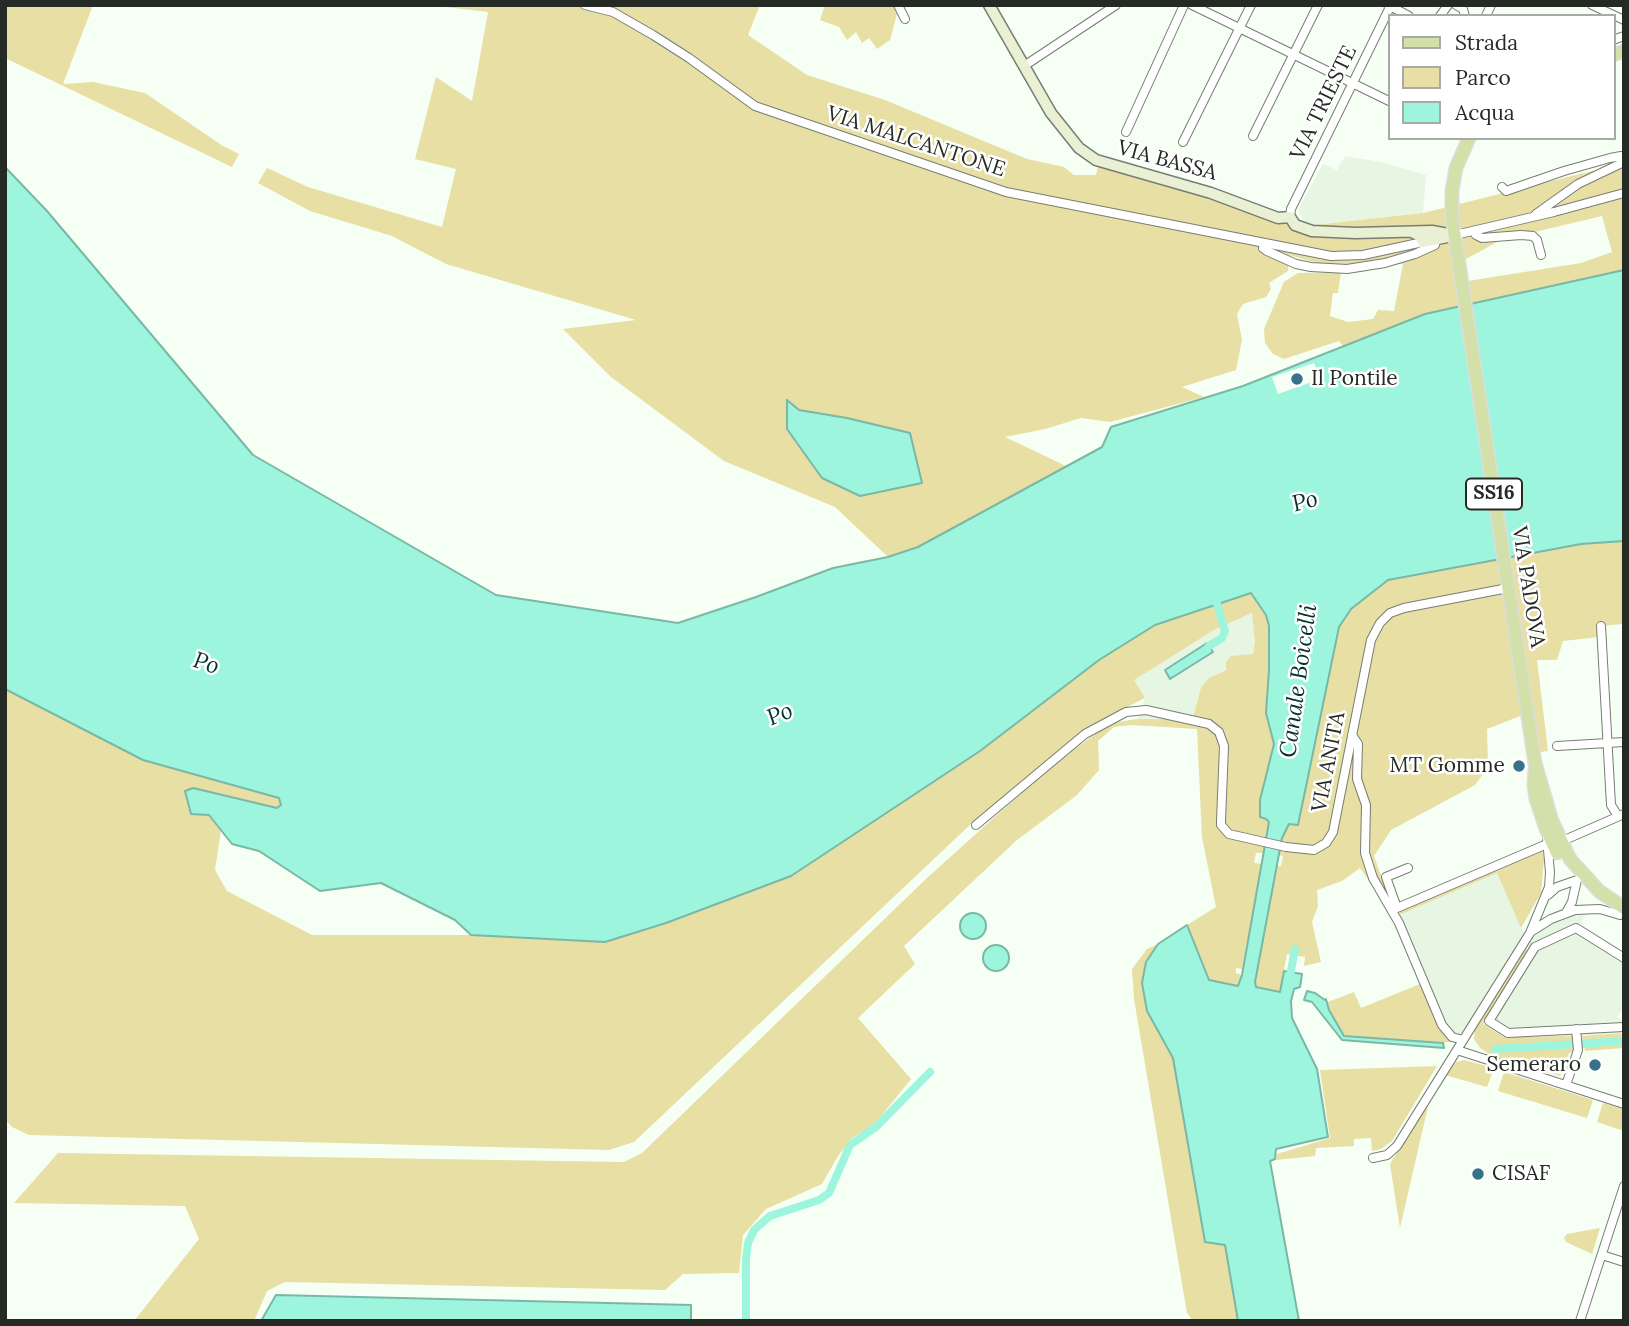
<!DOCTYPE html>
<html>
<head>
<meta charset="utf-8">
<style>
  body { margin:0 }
  #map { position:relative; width:1629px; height:1326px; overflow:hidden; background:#f6fff3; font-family:Lora,serif }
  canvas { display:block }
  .frame { position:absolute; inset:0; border:7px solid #262a25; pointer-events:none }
  .legend { position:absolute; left:1388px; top:14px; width:228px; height:126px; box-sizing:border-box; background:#fff; border:2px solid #a8aaa8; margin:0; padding:9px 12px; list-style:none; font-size:21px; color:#262a25 }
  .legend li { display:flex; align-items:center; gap:14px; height:35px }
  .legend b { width:35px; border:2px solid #a8aaa8 }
</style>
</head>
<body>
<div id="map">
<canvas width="1629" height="1326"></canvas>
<div class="frame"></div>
<ul class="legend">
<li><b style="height:9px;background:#d4e0a9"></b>Strada</li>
<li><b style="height:19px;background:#e7dfa3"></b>Parco</li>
<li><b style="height:19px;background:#9ef5dd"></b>Acqua</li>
</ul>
</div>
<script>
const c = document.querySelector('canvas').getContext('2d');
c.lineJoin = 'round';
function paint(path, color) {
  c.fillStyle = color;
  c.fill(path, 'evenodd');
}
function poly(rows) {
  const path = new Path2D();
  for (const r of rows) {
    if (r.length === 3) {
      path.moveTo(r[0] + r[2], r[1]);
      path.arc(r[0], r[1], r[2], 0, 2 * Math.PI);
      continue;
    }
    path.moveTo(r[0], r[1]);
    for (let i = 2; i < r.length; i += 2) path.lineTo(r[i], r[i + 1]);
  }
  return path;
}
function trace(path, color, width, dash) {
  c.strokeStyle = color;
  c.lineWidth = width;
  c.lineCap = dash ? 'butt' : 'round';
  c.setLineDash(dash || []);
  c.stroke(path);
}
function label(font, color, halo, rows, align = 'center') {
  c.font = font + ' Lora,serif';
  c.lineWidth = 5;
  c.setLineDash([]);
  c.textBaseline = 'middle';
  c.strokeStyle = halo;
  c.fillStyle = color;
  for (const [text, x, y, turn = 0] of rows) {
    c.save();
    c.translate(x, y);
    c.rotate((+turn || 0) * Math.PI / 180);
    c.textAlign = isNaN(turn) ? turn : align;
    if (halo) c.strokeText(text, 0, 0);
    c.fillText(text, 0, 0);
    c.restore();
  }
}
paint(poly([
  [1345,156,1380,162,1426,175,1423,213,1306,226,1298,210,1323,164,1337,170],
  [1253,613,1255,642,1253,655,1209,678,1197,728,1176,719,1137,719,1145,698,1133,680,1214,630],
  [1497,873,1526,938,1542,920,1566,905,1587,912,1574,933,1624,965,1624,1007,1617,1017,1624,1022,1624,1032,1582,1036,1504,1037,1483,1024,1528,951,1465,1038,1450,1031,1399,915]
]), '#e7f5e3');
paint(poly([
  [5,5,93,5,63,84,93,82,145,93,223,146,239,154,232,167,5,58],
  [429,5,760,5,748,35,807,75,885,100,1027,159,1064,167,1074,175,1096,175,1098,166,1179,188,1306,226,1423,213,1624,163,1624,270,1425,314,1343,346,1339,341,1284,359,1273,354,1265,343,1264,329,1284,282,1298,273,1341,272,1338,293,1333,293,1330,316,1348,322,1373,319,1378,310,1394,311,1403,264,1347,266,1318,263,1284,254,1275,259,1288,265,1288,271,1269,283,1271,289,1266,297,1243,304,1237,314,1242,340,1236,370,1182,387,1204,397,1110,422,1081,418,1045,429,1005,437,1066,466,918,547,888,557,835,507,724,461,611,377,563,329,636,320,446,264,392,236,310,211,258,183,267,168,308,187,442,227,456,169,415,159,436,77,472,101,488,12],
  [1602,216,1612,252,1581,263,1455,283,1452,261,1464,260,1501,240],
  [787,401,799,410,922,483,860,496],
  [825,5,892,5,897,14,890,40,877,49,869,38,862,43,856,32,847,40,839,27,820,20],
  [1624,541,1624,628,1623,624,1599,626,1599,637,1563,641,1557,660,1537,660,1548,751,1533,753,1533,711,1487,729,1488,767,1475,785,1391,830,1374,856,1390,901,1378,883,1372,885,1360,868,1342,881,1317,890,1318,906,1312,922,1321,962,1304,966,1305,957,1287,954,1280,992,1256,987,1255,982,1277,866,1281,866,1283,856,1278,855,1282,838,1289,824,1298,825,1339,627,1351,609,1388,580,1581,544],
  [1251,593,1266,615,1269,626,1269,670,1266,713,1274,744,1271,762,1267,769,1267,819,1269,822,1266,843,1264,853,1256,853,1254,863,1262,864,1242,969,1236,968,1236,973,1242,975,1238,986,1209,980,1187,925,1216,907,1202,837,1197,729,1132,725,1114,727,1098,741,1099,770,1077,795,1017,840,904,946,915,964,858,1018,911,1079,874,1125,852,1138,838,1156,822,1184,766,1209,743,1235,739,1273,683,1274,665,1290,285,1282,267,1291,254,1321,134,1321,199,1239,185,1206,14,1203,58,1153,624,1162,642,1153,928,877,1056,762,1111,723,1137,719,1176,719,1196,727,1192,721,1201,688,1209,678,1226,670,1226,662,1231,656,1253,654,1255,642,1252,613,1214,630,1134,680,1145,698,1084,729,972,823,634,1142,609,1150,29,1135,12,1127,5,1119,5,689,143,760,279,798,282,805,277,808,193,788,209,815,221,830,215,870,227,891,312,935,471,935,605,942,933,781,980,751,1099,660,1155,625],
  [1542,849,1544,860,1541,893,1521,928,1497,873,1399,915,1402,908],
  [1158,944,1146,962,1142,983,1147,1011,1173,1058,1205,1242,1225,1244,1238,1321,1193,1321,1187,1313,1134,999,1132,969,1147,949],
  [1523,948,1528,951,1483,1024,1504,1037,1572,1036,1573,1052,1569,1053,1560,1076,1492,1056,1480,1048,1474,1039,1475,1026],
  [1420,984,1441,1031,1452,1041,1443,1043,1344,1036,1329,1010,1328,1002,1354,992,1361,1008],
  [1621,1033,1624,1048,1585,1051,1582,1036],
  [1464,1060,1494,1068,1487,1087,1445,1075,1456,1062],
  [1437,1066,1392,1141,1381,1149,1372,1151,1371,1138,1354,1139,1354,1146,1316,1148,1315,1156,1276,1160,1277,1154,1330,1138,1320,1070],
  [1504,1072,1593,1100,1587,1118,1498,1091],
  [1429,1102,1400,1228,1390,1164],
  [1603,1103,1624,1109,1624,1131,1597,1122],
  [1600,1228,1592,1254,1566,1242,1564,1238,1567,1234]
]), '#e7dfa3');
const water = poly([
  [5,167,47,211,253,455,496,595,678,623,756,597,833,568,888,557,918,547,1102,447,1111,427,1243,386,1425,314,1624,270,1624,541,1581,544,1388,580,1351,609,1339,627,1298,825,1289,824,1282,838,1255,982,1256,987,1280,992,1284,971,1302,974,1300,987,1294,989,1291,1001,1292,1018,1317,1069,1328,1137,1276,1149,1275,1159,1270,1161,1299,1321,1238,1321,1225,1245,1205,1242,1173,1058,1147,1011,1142,983,1146,962,1158,944,1187,925,1209,980,1238,986,1242,975,1269,822,1266,819,1260,817,1260,800,1274,744,1266,713,1269,670,1269,626,1266,615,1251,593,1155,625,1099,660,980,751,791,876,666,923,605,942,471,935,455,920,381,883,320,891,259,851,232,844,209,815,191,814,185,791,193,788,277,808,281,805,279,798,143,760,5,689,5,167],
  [787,400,799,410,847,418,910,433,922,483,860,496,822,478,787,429,787,400],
  [1207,643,1213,652,1170,679,1165,670,1207,643],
  [973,926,13],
  [996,958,13],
  [1307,991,1315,993,1325,1000,1326,999,1329,1010,1344,1036,1443,1043,1444,1048,1342,1040,1312,1002,1304,1000,1307,991],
  [276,1295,691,1305,691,1321,261,1321,276,1295]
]);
paint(water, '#9ef5dd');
trace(water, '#7ab8a6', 2);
paint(poly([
  [1314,363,1320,379,1278,394,1272,377]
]), '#f6fff3');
trace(poly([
  [1209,646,1222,638,1225,631,1214,594],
  [1289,981,1295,949],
  [1495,1049,1624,1041],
  [746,1321,746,1258,748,1243,754,1230,770,1216,819,1200,829,1193,850,1145,876,1127,930,1072]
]), '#9ef5dd', 8);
const street = poly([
  [585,5,613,12,653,35,689,58,755,106,1006,192,1331,256,1363,255,1423,242],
  [898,5,905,19],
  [1192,5,1389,101],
  [1388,5,1409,16],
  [1456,5,1463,9,1465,16],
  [1592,5,1624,20],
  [1440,16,1448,5],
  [1486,16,1491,5],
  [1613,40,1624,36],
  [1024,66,1116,5],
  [1126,132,1184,5],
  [1253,136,1318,5],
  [1183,142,1251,5],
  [1502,187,1506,191,1564,171,1610,158,1621,156,1624,157],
  [1536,214,1578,184,1624,162],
  [1290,217,1291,209,1391,5],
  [1473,231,1476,235,1482,238,1521,235,1533,236,1537,240,1541,255],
  [1455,235,1554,212,1624,193],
  [1264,243,1263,248,1267,251,1296,264,1311,267,1347,269,1385,263,1415,254,1435,245,1436,240],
  [1601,626,1611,805,1618,816],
  [1352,735,1358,744,1357,779,1366,805,1365,853,1373,878,1399,923,1442,1025,1452,1037,1463,1040],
  [1557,746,1624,742],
  [976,825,1085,734,1126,712,1146,710,1209,724,1219,732,1224,746,1221,821,1221,825,1229,834,1286,847,1314,850,1326,843,1333,832,1371,640,1380,623,1390,613,1404,608,1508,588],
  [1560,842,1624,814],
  [1408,868,1386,877,1397,908,1547,844],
  [1548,895,1557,887,1577,880,1572,902,1566,913],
  [1532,931,1551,919,1575,910,1600,909,1620,915],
  [1624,958,1576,928,1535,947,1489,1021,1508,1033,1624,1027],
  [1457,1050,1624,1104],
  [1566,1085,1578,1050,1576,1029],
  [1373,1158,1387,1155,1397,1146,1530,933,1549,887,1550,872,1547,839],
  [1602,1255,1624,1262],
  [1580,1321,1624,1186]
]);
const secondary = poly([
  [989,5,1051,113,1079,148,1096,160,1211,193,1278,218,1290,217,1295,225,1312,231,1355,233,1432,231,1448,234],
  [1412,232,1420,236,1423,242,1452,236]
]);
const primary = poly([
  [1613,55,1624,51],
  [1469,138,1456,168,1452,191,1452,218,1535,763,1552,821,1570,859,1599,891,1624,908],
  [1535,770,1534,785,1536,799,1546,829,1557,853]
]);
trace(street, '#767e74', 10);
trace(secondary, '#767e74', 13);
trace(primary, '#dcdddc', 15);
trace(street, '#fff', 8);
trace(secondary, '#e9f0d4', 10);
trace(primary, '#d4e0a9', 12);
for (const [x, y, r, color] of [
  [1297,379,7,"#38718a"],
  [1519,766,7,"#38718a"],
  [1595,1065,7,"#38718a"],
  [1478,1174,7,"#38718a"]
]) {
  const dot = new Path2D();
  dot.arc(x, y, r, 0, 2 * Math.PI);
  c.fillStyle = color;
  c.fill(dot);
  trace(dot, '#fff', 2.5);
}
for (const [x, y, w] of [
  [1494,494,56]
]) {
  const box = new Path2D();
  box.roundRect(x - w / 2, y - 15.5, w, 31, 5);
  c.fillStyle = '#fff';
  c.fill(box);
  trace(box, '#262a25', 2);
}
label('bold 19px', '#262a25', null, [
  ["SS16",1494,494]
]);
label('21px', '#262a25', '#fff', [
  ["VIA TRIESTE",1324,103,-64],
  ["VIA MALCANTONE",916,142,18],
  ["VIA BASSA",1167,161,15],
  ["VIA PADOVA",1528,587,81],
  ["VIA ANITA",1329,762,-79]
]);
label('21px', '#262a25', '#fff', [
  ["Il Pontile",1311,379],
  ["MT Gomme",1505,766,"right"],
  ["Semeraro",1581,1065,"right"],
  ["CISAF",1492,1174]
], 'left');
label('italic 23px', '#063128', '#fff', [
  ["Po",1305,502,-15],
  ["Po",206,664,18],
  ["Canale Boicelli",1299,681,-82],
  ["Po",780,715,-22]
]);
</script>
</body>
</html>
